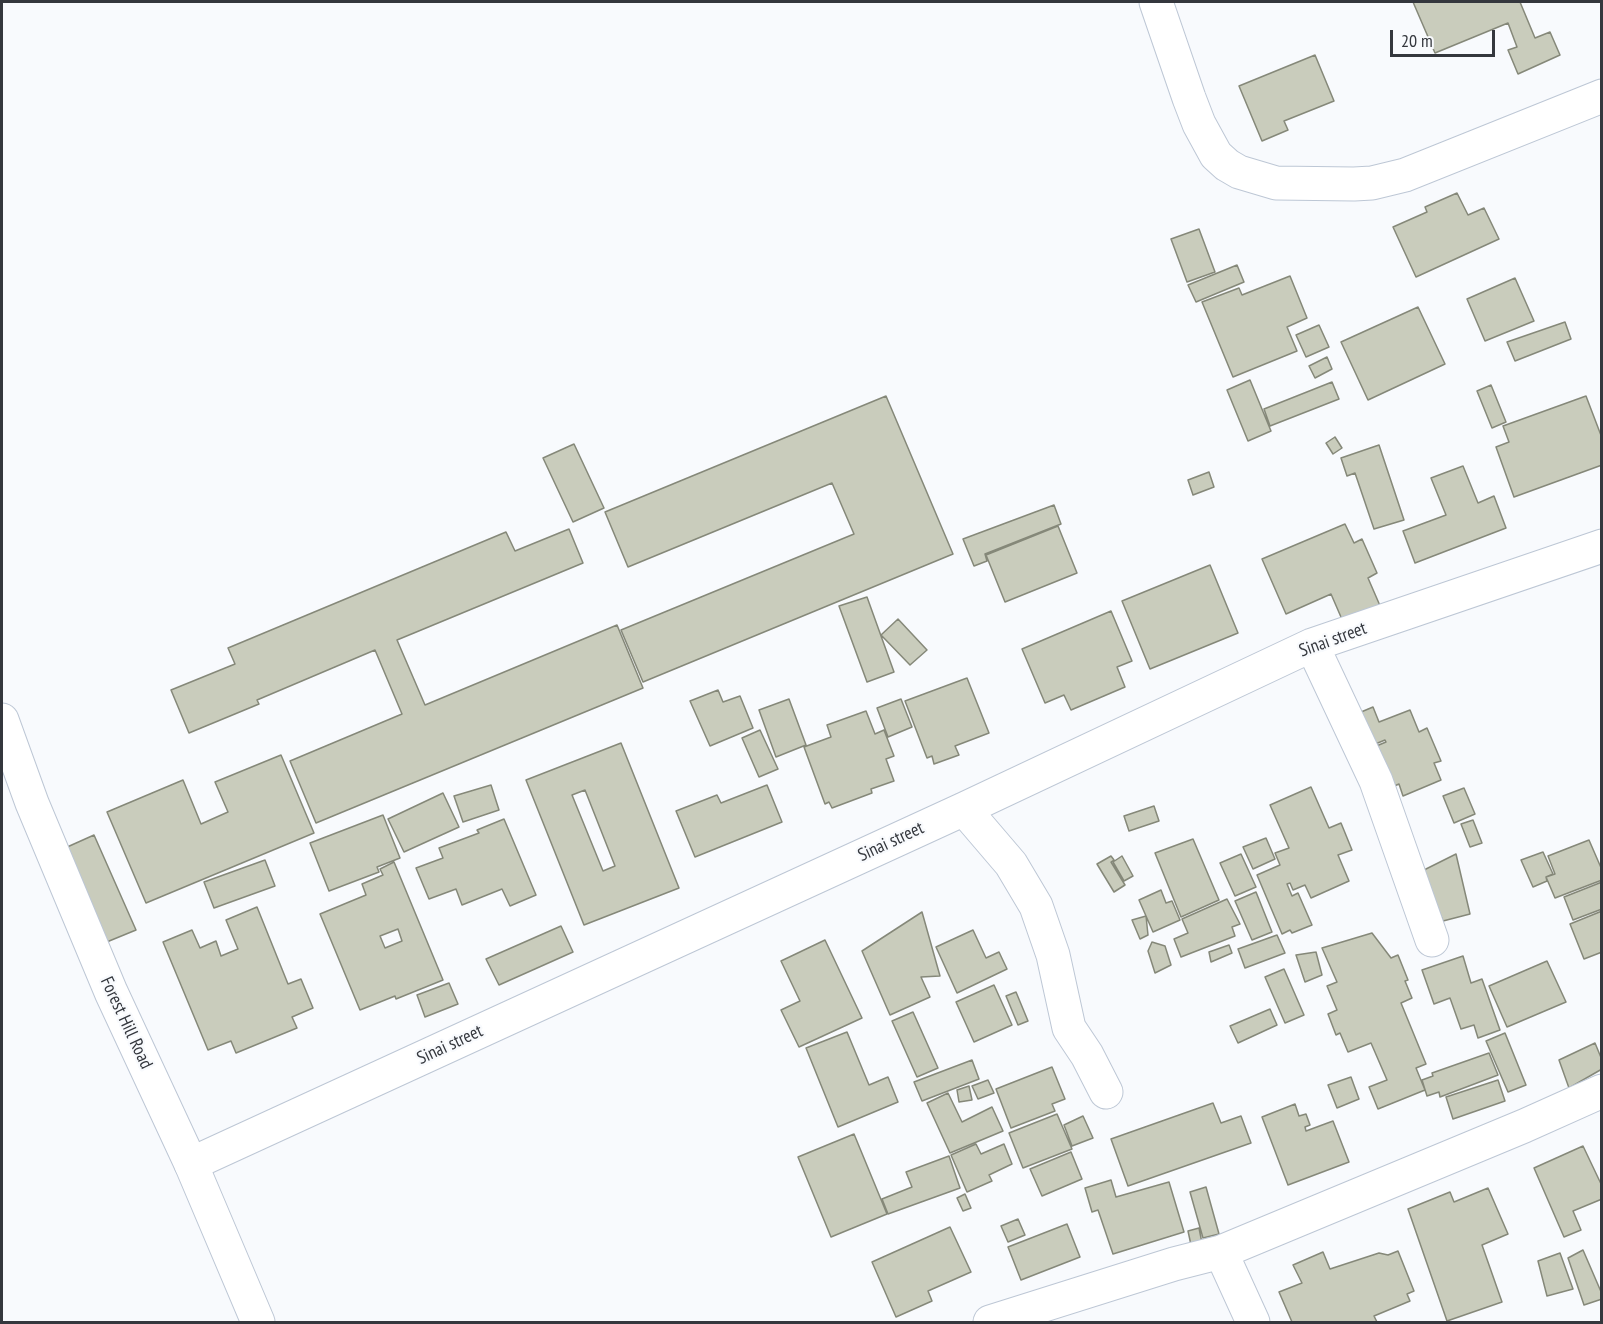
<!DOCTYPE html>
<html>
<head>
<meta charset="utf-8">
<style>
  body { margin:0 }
  #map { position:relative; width:1603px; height:1324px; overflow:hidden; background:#f8fafd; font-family:"PT Sans Narrow",sans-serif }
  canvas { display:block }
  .frame { position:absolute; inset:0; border:3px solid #34373d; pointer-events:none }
  .scale { position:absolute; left:1390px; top:30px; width:105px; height:27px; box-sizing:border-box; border:3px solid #34373d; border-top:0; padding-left:8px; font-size:18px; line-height:21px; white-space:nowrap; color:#34373d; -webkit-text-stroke:4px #f8fafd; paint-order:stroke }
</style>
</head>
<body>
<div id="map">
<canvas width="1603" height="1324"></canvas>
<div class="frame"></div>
<div class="scale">20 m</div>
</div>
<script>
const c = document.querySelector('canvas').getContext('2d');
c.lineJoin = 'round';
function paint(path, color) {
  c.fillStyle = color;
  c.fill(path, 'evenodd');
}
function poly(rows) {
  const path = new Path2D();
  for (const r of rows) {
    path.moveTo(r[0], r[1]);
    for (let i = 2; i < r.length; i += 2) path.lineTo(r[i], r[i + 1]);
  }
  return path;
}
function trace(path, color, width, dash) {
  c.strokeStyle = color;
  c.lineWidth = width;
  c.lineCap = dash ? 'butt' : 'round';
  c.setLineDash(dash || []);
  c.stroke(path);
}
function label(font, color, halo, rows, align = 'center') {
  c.font = font + ' "PT Sans Narrow",sans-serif';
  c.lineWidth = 4.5;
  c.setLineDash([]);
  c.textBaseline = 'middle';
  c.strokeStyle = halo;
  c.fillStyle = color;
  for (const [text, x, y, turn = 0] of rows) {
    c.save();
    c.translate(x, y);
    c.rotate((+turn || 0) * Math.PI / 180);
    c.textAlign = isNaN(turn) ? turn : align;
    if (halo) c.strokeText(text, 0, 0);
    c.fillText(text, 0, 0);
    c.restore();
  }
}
const building = poly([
  [1413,2,1520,2,1535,38,1550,32,1560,55,1518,74,1508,50,1517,47,1508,23,1435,53,1413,2],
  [1315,55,1334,101,1284,121,1288,130,1262,141,1239,86,1315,55],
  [1457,193,1468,215,1484,208,1499,239,1416,277,1393,227,1427,212,1425,207,1457,193],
  [1199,229,1215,272,1187,282,1171,239,1199,229],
  [1237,265,1244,282,1196,302,1188,285,1237,265],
  [1290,276,1307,318,1287,327,1297,351,1233,377,1202,302,1239,288,1242,295,1290,276],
  [1515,278,1534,321,1485,341,1467,299,1515,278],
  [1418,307,1445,364,1368,400,1341,342,1418,307],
  [1565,322,1571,339,1515,361,1507,342,1565,322],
  [1319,325,1329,347,1306,357,1296,335,1319,325],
  [1327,357,1332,369,1315,378,1309,366,1327,357],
  [1250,380,1271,431,1248,441,1227,390,1250,380],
  [1332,382,1339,399,1270,426,1264,409,1332,382],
  [1491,385,1506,422,1492,428,1477,391,1491,385],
  [886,396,953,554,643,682,621,630,854,534,832,483,628,567,605,512,886,396],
  [1586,396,1602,438,1602,465,1514,497,1496,447,1509,442,1503,426,1586,396],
  [1335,437,1342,448,1333,454,1326,443,1335,437],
  [574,444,604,508,573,522,543,458,574,444],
  [1379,445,1404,520,1374,529,1355,473,1347,476,1341,458,1379,445],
  [1463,466,1478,503,1494,496,1506,528,1415,563,1403,531,1446,515,1431,478,1463,466],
  [1209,472,1214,487,1193,495,1188,480,1209,472],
  [1054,505,1061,524,985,554,987,561,974,566,963,539,1054,505],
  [1345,524,1354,543,1362,539,1377,573,1368,578,1381,608,1344,624,1331,594,1286,614,1262,559,1345,524],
  [1058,526,1077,573,1005,602,986,555,1058,526],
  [569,529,583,563,397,640,425,705,617,625,643,688,316,823,290,761,402,714,375,650,257,700,259,704,189,733,171,690,235,664,228,648,506,532,515,551,569,529],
  [1210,565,1238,633,1150,669,1122,601,1210,565],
  [867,597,894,672,867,682,839,606,867,597],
  [1111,611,1132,661,1117,667,1125,687,1071,710,1064,695,1045,703,1022,649,1111,611],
  [898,619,927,650,910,665,881,635,898,619],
  [967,678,989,733,955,746,959,755,934,764,932,756,927,758,905,701,967,678],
  [718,690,723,702,740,696,753,728,710,746,690,701,718,690],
  [789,699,806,745,776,757,759,710,789,699],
  [901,699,912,727,888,737,877,708,901,699],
  [1373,707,1379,722,1410,710,1419,732,1427,728,1441,761,1434,763,1441,780,1403,796,1399,784,1392,787,1374,747,1386,742,1385,740,1368,747,1354,715,1373,707],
  [866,711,875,734,884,730,894,756,886,759,894,781,871,789,872,793,832,808,829,802,825,804,804,747,831,737,827,725,866,711],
  [760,730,778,769,759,777,742,738,760,730],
  [621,743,679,888,584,925,526,780,621,743],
  [585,790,615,866,603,871,572,795,585,790],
  [281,755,314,833,146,903,107,812,183,780,201,824,228,812,215,782,281,755],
  [491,785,499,810,463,822,454,796,491,785],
  [767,785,782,822,695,857,676,811,717,795,721,803,767,785],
  [1311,787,1329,828,1341,823,1352,850,1338,855,1349,881,1311,898,1305,885,1293,890,1290,883,1287,884,1292,896,1298,893,1312,925,1292,933,1290,930,1282,934,1257,875,1280,865,1275,853,1289,848,1270,805,1311,787],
  [1464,788,1475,814,1454,823,1443,796,1464,788],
  [443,793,459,827,404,852,388,819,443,793],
  [1154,806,1159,821,1129,831,1124,816,1154,806],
  [383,815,400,858,377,867,379,872,329,891,310,843,383,815],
  [504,819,536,895,510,906,502,889,462,905,456,889,429,899,416,868,443,858,439,848,479,833,477,830,504,819],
  [1473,820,1482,843,1470,847,1461,824,1473,820],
  [94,835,136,930,97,946,65,848,94,835],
  [1266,838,1275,859,1253,869,1243,847,1266,838],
  [1193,839,1219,900,1181,917,1155,853,1193,839],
  [1589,840,1602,870,1602,880,1555,898,1546,877,1555,874,1548,856,1589,840],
  [1543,852,1553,874,1546,877,1547,881,1533,887,1521,860,1543,852],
  [1241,854,1256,887,1235,896,1220,863,1241,854],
  [1456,854,1470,914,1443,921,1422,871,1456,854],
  [1111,856,1114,860,1111,862,1125,885,1114,892,1097,864,1111,856],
  [1122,856,1133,876,1124,881,1113,862,1122,856],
  [265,860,275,886,214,908,204,882,265,860],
  [394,862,443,980,396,999,395,996,360,1010,320,914,366,895,362,884,383,875,380,869,394,862],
  [398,929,402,941,385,948,380,936,398,929],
  [1602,882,1602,909,1573,920,1564,897,1602,882],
  [1161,890,1166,903,1172,901,1180,920,1153,932,1139,900,1161,890],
  [1256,892,1272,932,1252,940,1235,901,1256,892],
  [1227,899,1240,924,1232,927,1235,936,1181,957,1174,939,1188,933,1182,919,1227,899],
  [257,907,288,984,301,979,313,1008,292,1017,297,1028,236,1053,231,1041,208,1050,163,942,192,930,200,948,216,941,221,956,238,949,226,920,257,907],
  [1602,911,1602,952,1584,959,1570,924,1602,911],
  [922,912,940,976,921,977,930,997,890,1015,862,951,922,912],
  [1146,916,1148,935,1140,939,1132,920,1146,916],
  [561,926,573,952,499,985,486,959,561,926],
  [973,930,986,958,999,952,1007,969,957,993,936,947,973,930],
  [1372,933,1391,958,1398,955,1408,980,1405,981,1412,998,1401,1003,1426,1064,1416,1068,1425,1090,1378,1109,1369,1087,1387,1080,1371,1043,1348,1052,1340,1033,1336,1035,1328,1014,1337,1010,1327,986,1337,982,1322,948,1372,933],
  [1277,935,1285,953,1245,968,1238,949,1277,935],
  [825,940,862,1018,799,1047,781,1010,800,1001,781,961,825,940],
  [1152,942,1165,946,1171,965,1155,973,1148,951,1152,942],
  [1229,945,1232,953,1211,962,1209,952,1229,945],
  [1316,952,1322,975,1305,982,1296,955,1316,952],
  [1463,956,1471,983,1482,979,1500,1030,1478,1038,1474,1025,1461,1029,1450,998,1434,1004,1422,970,1463,956],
  [1547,961,1566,1002,1507,1027,1489,986,1547,961],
  [1284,969,1304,1015,1285,1023,1265,977,1284,969],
  [449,983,458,1004,425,1017,417,995,449,983],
  [994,985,1012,1025,974,1042,956,1002,994,985],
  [1016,992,1028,1021,1018,1025,1006,996,1016,992],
  [1270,1009,1277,1025,1238,1043,1230,1026,1270,1009],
  [913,1012,938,1068,917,1077,892,1021,913,1012],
  [847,1032,869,1085,888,1077,898,1102,838,1127,806,1048,847,1032],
  [1505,1033,1526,1085,1508,1092,1486,1041,1505,1033],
  [1595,1043,1602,1060,1602,1069,1569,1088,1559,1060,1595,1043],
  [1489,1053,1498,1075,1440,1097,1439,1092,1427,1096,1422,1080,1433,1076,1432,1073,1489,1053],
  [972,1060,979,1079,922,1101,914,1082,972,1060],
  [1052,1067,1065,1099,1052,1104,1055,1111,1011,1128,996,1089,1052,1067],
  [1351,1077,1359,1099,1337,1108,1328,1085,1351,1077],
  [988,1080,994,1093,978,1099,972,1086,988,1080],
  [1498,1080,1505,1101,1453,1119,1446,1097,1498,1080],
  [969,1086,972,1100,959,1102,957,1090,969,1086],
  [948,1093,962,1122,992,1107,1003,1131,950,1153,927,1103,948,1093],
  [1213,1103,1221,1123,1241,1116,1251,1143,1128,1186,1111,1139,1213,1103],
  [1295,1104,1299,1116,1306,1114,1310,1125,1305,1127,1306,1131,1333,1121,1349,1162,1288,1185,1262,1117,1295,1104],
  [1057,1114,1072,1149,1023,1168,1009,1133,1057,1114],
  [1083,1116,1093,1138,1072,1146,1064,1125,1083,1116],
  [854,1134,887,1214,831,1237,798,1157,854,1134],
  [976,1144,981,1154,1004,1144,1012,1164,989,1175,992,1181,967,1192,951,1155,976,1144],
  [1583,1146,1602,1186,1602,1199,1573,1211,1581,1230,1564,1237,1534,1168,1583,1146],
  [1071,1152,1082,1179,1042,1196,1030,1169,1071,1152],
  [949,1156,960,1188,888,1214,882,1199,912,1187,906,1172,949,1156],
  [1111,1180,1116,1197,1169,1182,1184,1232,1113,1254,1098,1210,1092,1212,1085,1188,1111,1180],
  [1206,1187,1219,1234,1203,1238,1190,1192,1206,1187],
  [1488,1188,1508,1234,1482,1245,1502,1302,1447,1321,1408,1209,1450,1192,1454,1202,1488,1188],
  [965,1194,971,1208,963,1211,957,1198,965,1194],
  [1018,1219,1025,1235,1008,1242,1001,1226,1018,1219],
  [1067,1224,1080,1257,1021,1280,1008,1247,1067,1224],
  [950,1227,971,1272,928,1291,932,1301,896,1317,872,1262,950,1227],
  [1199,1228,1202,1243,1191,1245,1188,1231,1199,1228],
  [1583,1250,1602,1294,1602,1299,1584,1305,1568,1258,1583,1250],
  [1398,1251,1414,1291,1407,1294,1410,1301,1374,1316,1377,1322,1292,1322,1279,1292,1302,1283,1293,1265,1323,1252,1330,1269,1379,1253,1388,1255,1398,1251],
  [1560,1253,1573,1289,1547,1296,1538,1261,1560,1253]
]);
paint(building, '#c9ccbc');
trace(building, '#858879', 1.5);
const minor = poly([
  [1156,2,1189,98,1199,124,1216,155,1227,165,1239,172,1276,183,1354,184,1372,183,1405,175,1602,96],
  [1312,645,1376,781,1432,940],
  [964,809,1011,864,1036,906,1053,955,1069,1028,1087,1055,1106,1092],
  [191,1164,964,809,1312,645,1602,546],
  [1221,1252,1253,1322],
  [990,1322,1174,1264,1221,1252,1524,1126,1602,1091]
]);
const tertiary = poly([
  [2,720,32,803,111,992,191,1164,258,1322]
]);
trace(minor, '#bdc7d5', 35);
trace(tertiary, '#bdc7d5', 35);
trace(minor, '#fff', 33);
trace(tertiary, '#fff', 33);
label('18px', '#34373d', '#f8fafd', [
  ["Sinai street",1333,640,-20],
  ["Sinai street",891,842,-25],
  ["Forest Hill Road",126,1023,65],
  ["Sinai street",450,1045,-25]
]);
</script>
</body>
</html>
